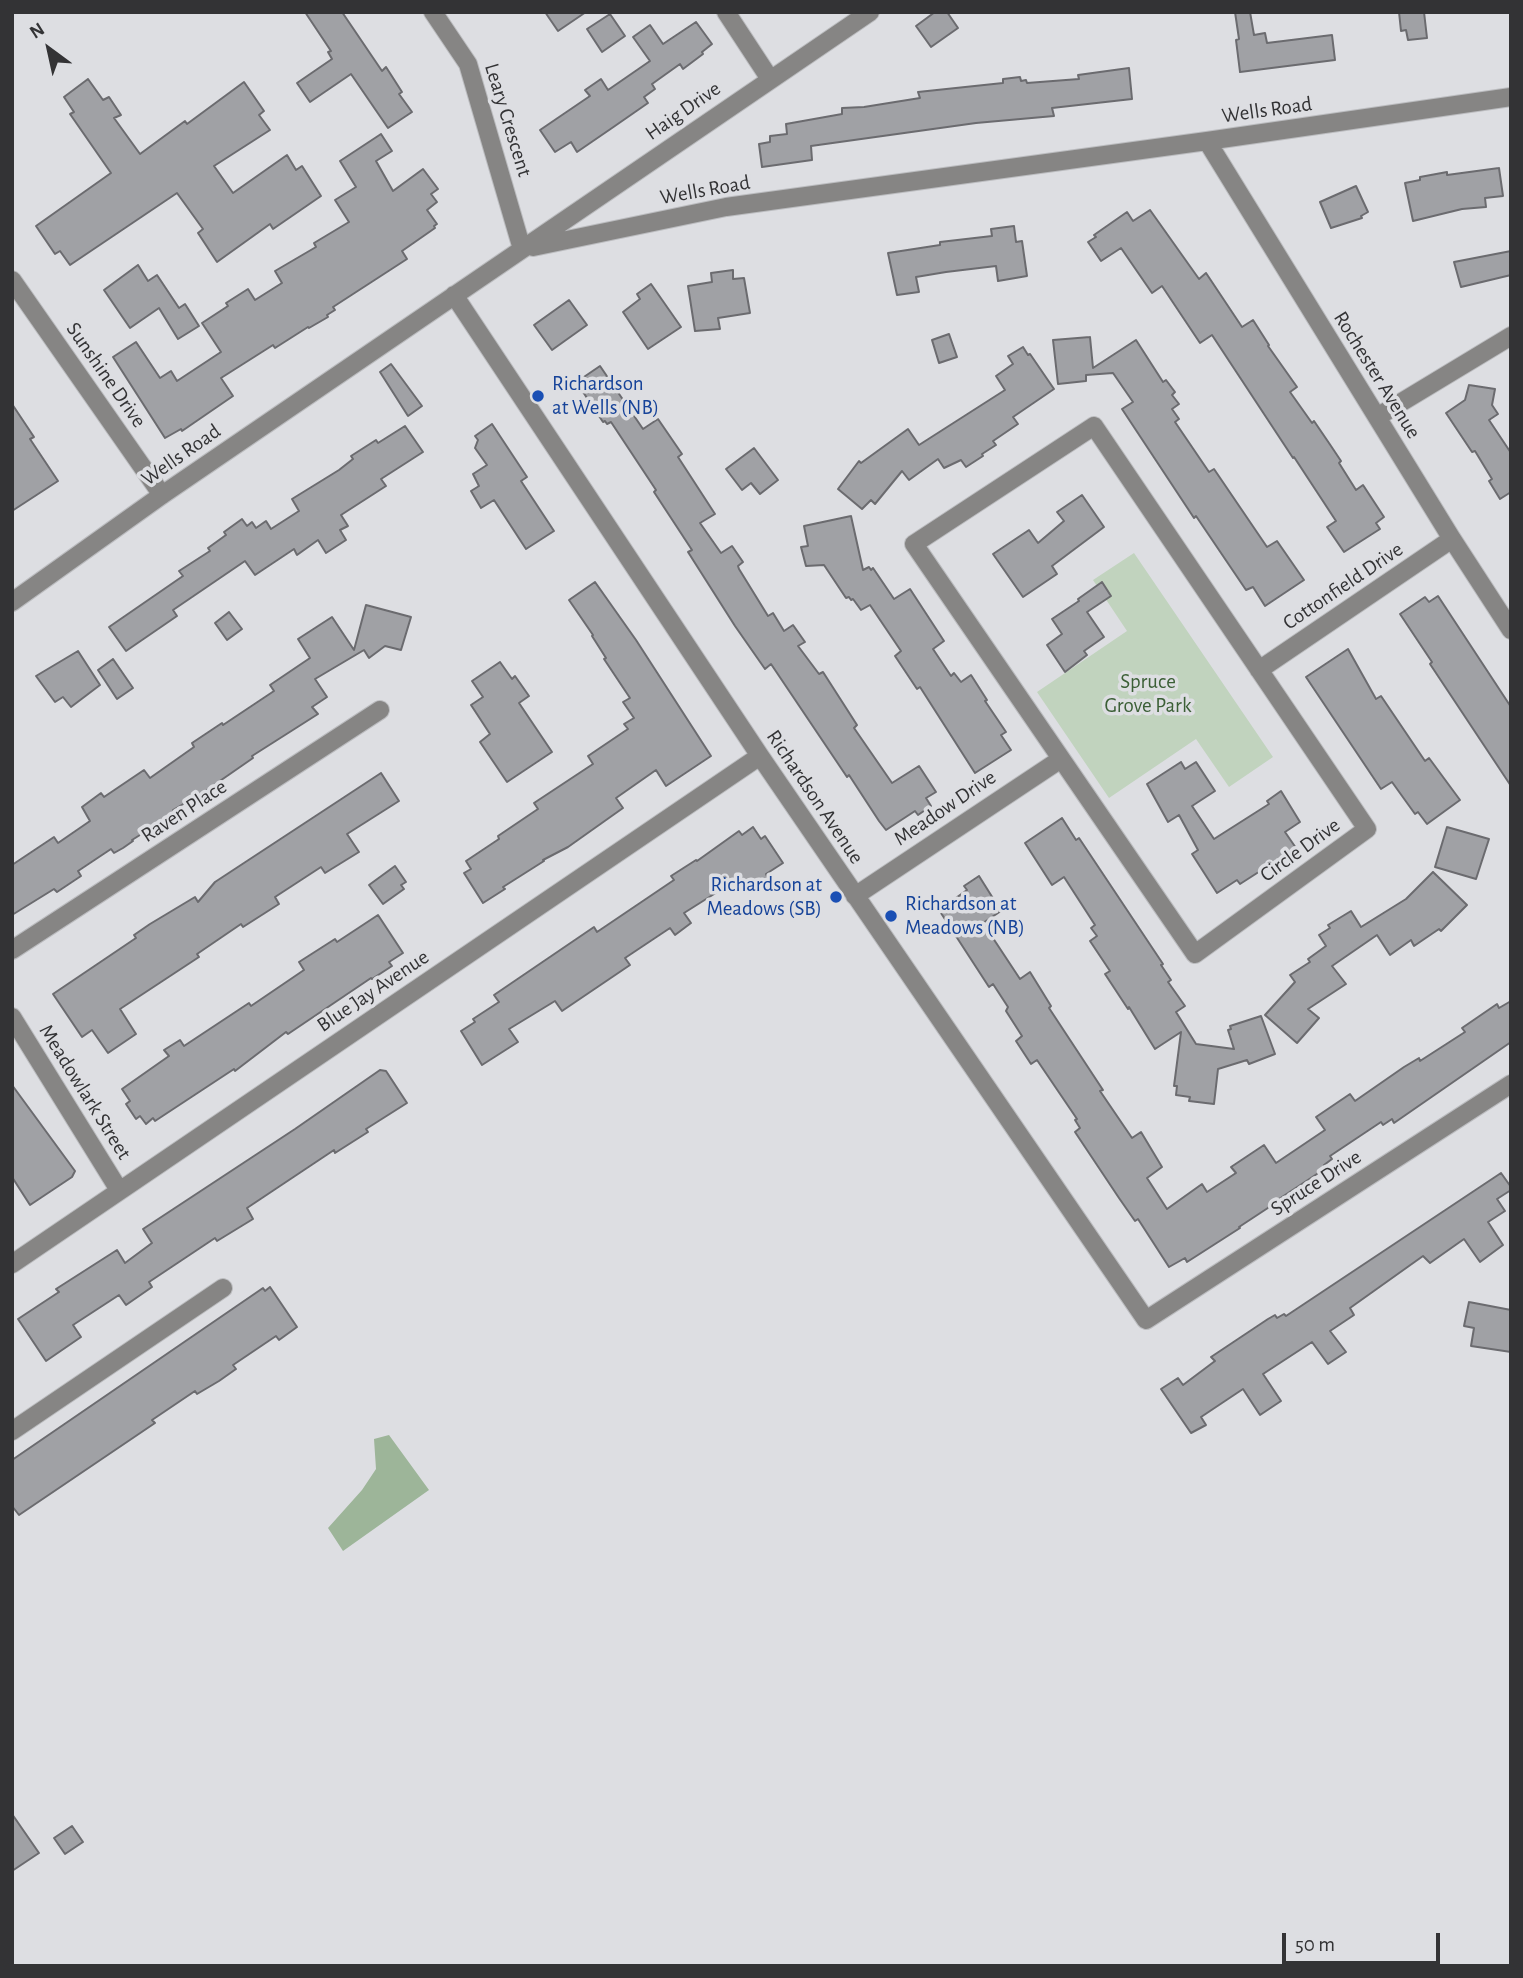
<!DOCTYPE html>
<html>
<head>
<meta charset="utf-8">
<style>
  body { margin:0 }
  #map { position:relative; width:1523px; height:1978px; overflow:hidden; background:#dddee2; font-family:"Alegreya Sans",sans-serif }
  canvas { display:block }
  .frame { position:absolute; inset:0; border:14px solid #333335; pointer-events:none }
  .north { position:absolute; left:14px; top:14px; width:70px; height:70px; -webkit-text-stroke:5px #dddee2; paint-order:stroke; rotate:327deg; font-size:19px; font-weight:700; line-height:28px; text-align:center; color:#333335 }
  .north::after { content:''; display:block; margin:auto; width:24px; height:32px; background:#333335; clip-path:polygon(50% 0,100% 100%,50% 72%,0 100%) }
  .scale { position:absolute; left:1282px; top:1933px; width:158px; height:32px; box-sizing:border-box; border:4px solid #333335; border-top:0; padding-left:9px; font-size:21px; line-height:24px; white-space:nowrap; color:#333335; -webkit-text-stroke:5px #dddee2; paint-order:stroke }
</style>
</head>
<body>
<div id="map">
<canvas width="1523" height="1978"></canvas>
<div class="frame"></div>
<div class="north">N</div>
<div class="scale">50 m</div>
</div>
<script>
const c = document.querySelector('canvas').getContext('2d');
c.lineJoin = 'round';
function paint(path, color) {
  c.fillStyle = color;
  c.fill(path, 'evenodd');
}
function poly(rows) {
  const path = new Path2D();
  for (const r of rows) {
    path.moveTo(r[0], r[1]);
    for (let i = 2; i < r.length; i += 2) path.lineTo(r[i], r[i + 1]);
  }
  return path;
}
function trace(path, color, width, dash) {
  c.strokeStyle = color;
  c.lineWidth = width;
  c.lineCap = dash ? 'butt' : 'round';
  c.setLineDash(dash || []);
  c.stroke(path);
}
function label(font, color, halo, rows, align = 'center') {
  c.font = font + ' "Alegreya Sans",sans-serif';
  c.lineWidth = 7;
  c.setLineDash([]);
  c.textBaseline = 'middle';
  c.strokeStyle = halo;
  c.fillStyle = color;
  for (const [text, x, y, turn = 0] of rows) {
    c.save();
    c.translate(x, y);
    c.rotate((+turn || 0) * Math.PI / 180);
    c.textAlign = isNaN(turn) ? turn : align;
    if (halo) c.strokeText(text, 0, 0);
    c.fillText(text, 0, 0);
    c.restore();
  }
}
paint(poly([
  [1134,553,1273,757,1229,787,1196,739,1109,798,1037,692,1127,631,1093,580]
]), '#c1d3be');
paint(poly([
  [389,1435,429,1490,343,1551,328,1528,362,1490,376,1469,374,1439]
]), '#9db599');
const building = poly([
  [305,12,342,12,382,71,386,67,402,92,399,94,412,112,388,128,351,74,310,102,297,83,332,59,328,52,331,51,305,12],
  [545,12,586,12,558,31,545,12],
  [935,12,947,12,958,28,931,47,916,26,935,12],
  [1235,12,1250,12,1254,35,1265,33,1267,43,1332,35,1335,60,1240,72,1236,40,1239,39,1235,12],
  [1399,12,1424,12,1427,38,1408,40,1406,30,1401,31,1399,12],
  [610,14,625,36,602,52,587,29,610,14],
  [696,22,712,44,702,52,703,54,683,69,680,64,652,84,655,89,644,97,648,103,612,128,577,152,571,142,555,152,540,130,590,96,585,90,601,79,608,90,650,61,633,37,650,25,663,44,696,22],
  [1129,68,1132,99,1052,108,1054,116,976,123,811,146,812,160,762,167,759,144,770,142,770,136,787,134,786,124,842,114,842,108,864,107,920,98,918,92,1003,83,1003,79,1020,77,1021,81,1026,80,1027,83,1079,79,1078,75,1129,68],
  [88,79,103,100,109,97,121,115,114,118,140,154,185,121,187,124,244,82,264,111,259,115,270,130,214,166,233,193,287,155,296,170,302,166,321,196,273,229,270,224,217,262,198,233,203,229,177,193,70,265,60,251,55,254,36,226,111,173,70,114,74,112,64,97,88,79],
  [381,134,392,151,376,161,393,191,423,169,438,189,431,194,437,202,427,210,437,224,434,226,435,228,402,251,407,259,333,307,335,310,327,315,328,317,309,328,308,327,275,348,273,345,221,378,233,396,182,431,181,429,165,438,113,357,136,342,160,378,171,371,177,381,221,352,202,323,228,306,226,303,248,289,255,300,282,283,275,271,316,247,314,243,349,222,335,200,356,187,340,161,381,134],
  [1499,168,1503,196,1485,198,1486,207,1462,209,1413,221,1405,183,1420,180,1420,177,1447,172,1447,175,1499,168],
  [1356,186,1368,212,1361,216,1362,218,1331,228,1320,202,1356,186],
  [1150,210,1199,279,1206,273,1242,327,1253,320,1269,345,1268,346,1297,387,1290,392,1312,423,1314,421,1331,446,1341,461,1339,463,1356,490,1363,485,1384,517,1376,523,1380,529,1344,552,1327,527,1336,521,1294,457,1293,458,1212,335,1200,343,1162,286,1152,293,1121,248,1101,261,1088,242,1096,237,1094,235,1127,212,1133,221,1150,210],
  [1014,226,1016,242,1022,241,1027,276,998,281,996,266,946,272,916,277,919,292,897,295,888,253,940,245,940,242,992,236,991,229,1014,226],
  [1511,251,1511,275,1461,287,1454,262,1511,251],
  [138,265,148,281,157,275,179,308,185,304,199,326,178,339,159,308,130,328,104,290,138,265],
  [733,270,733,279,744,278,750,313,718,318,720,329,695,331,688,286,712,282,711,273,733,270],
  [651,284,681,327,648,349,623,312,640,299,637,294,651,284],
  [569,300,587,325,552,350,534,325,569,300],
  [949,334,957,357,939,363,932,340,949,334],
  [1090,337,1093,368,1136,340,1163,382,1166,380,1175,392,1172,395,1179,404,1172,409,1179,419,1175,422,1209,472,1214,469,1267,547,1277,541,1304,580,1265,606,1253,587,1246,590,1196,516,1194,518,1122,409,1133,402,1113,373,1086,375,1086,381,1058,384,1053,340,1090,337],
  [1023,347,1028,355,1030,354,1054,389,1013,417,1018,424,993,441,996,445,982,454,983,456,966,467,961,460,944,468,938,459,909,480,902,471,875,504,871,500,862,509,838,489,859,461,861,463,908,429,919,445,1005,390,996,376,1013,364,1008,356,1023,347],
  [391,364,422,406,408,416,380,372,391,364],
  [600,366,643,429,658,419,682,454,678,457,715,514,700,523,721,553,732,546,743,562,738,566,739,569,768,616,773,613,784,631,793,625,805,642,798,646,819,674,823,672,857,725,854,728,892,783,919,766,936,792,926,798,931,806,918,815,915,811,886,830,879,821,849,775,847,777,771,664,765,669,735,626,688,552,692,550,654,492,656,490,611,422,607,424,605,421,603,422,579,386,581,385,578,381,600,366],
  [1469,385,1495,389,1492,405,1498,414,1489,420,1511,453,1511,492,1500,499,1489,481,1492,479,1475,451,1472,452,1446,413,1465,400,1469,385],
  [12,404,34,437,30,439,58,481,12,511,12,404],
  [492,424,527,477,521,481,554,531,526,549,494,500,481,508,471,491,479,486,473,474,487,465,475,448,478,440,475,436,492,424],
  [405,426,423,452,381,479,386,486,341,515,348,526,340,530,346,540,326,553,318,540,297,555,294,549,255,575,245,561,173,610,177,616,126,651,109,627,183,576,179,571,210,551,208,548,226,535,224,532,242,519,247,526,252,522,256,528,266,521,271,529,299,511,292,499,339,470,353,459,351,456,376,440,378,443,405,426],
  [754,448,778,480,760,494,751,483,742,490,726,469,754,448],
  [1082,495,1104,527,1052,566,1057,574,1023,597,993,554,1029,530,1038,543,1064,521,1057,512,1082,495],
  [851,516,863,570,869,567,871,570,873,568,894,599,910,589,944,641,933,649,951,676,954,673,961,682,971,675,987,700,985,701,1006,732,1001,735,1011,750,975,773,920,687,917,689,895,656,901,651,870,605,861,610,853,599,851,600,849,597,846,598,824,565,806,566,801,547,808,546,804,526,851,516],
  [595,582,636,640,711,756,666,786,656,770,616,798,623,808,568,847,543,860,544,861,503,887,505,889,483,903,464,873,471,869,466,861,499,839,498,836,538,809,534,803,593,764,588,756,628,729,624,724,634,718,623,702,630,698,604,659,606,658,592,636,593,635,569,600,595,582],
  [1102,582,1111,596,1087,612,1104,637,1084,651,1087,655,1065,672,1047,645,1062,634,1052,619,1079,601,1078,599,1102,582],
  [1438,596,1511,707,1511,786,1430,664,1432,662,1400,614,1425,597,1429,602,1438,596],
  [366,605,411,617,401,650,385,646,369,658,364,650,315,679,327,697,312,707,318,714,252,756,253,758,204,792,173,810,175,813,132,840,133,841,123,848,114,853,111,849,78,871,81,876,57,892,54,889,12,915,12,865,54,837,58,843,90,821,82,807,101,793,104,797,144,770,150,778,194,747,192,743,222,723,223,725,274,691,270,685,310,658,298,639,332,617,354,650,366,605],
  [229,612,242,629,227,640,215,623,229,612],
  [1348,649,1376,699,1381,696,1425,761,1429,758,1460,800,1427,824,1418,812,1415,814,1392,782,1381,789,1306,677,1348,649],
  [78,651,100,685,71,707,63,697,55,702,36,676,78,651],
  [113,659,133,688,117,699,98,670,113,659],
  [500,662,512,679,515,676,529,696,519,703,552,752,507,782,480,742,490,734,471,705,483,697,472,681,500,662],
  [1181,762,1185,769,1196,762,1215,791,1192,806,1214,839,1269,804,1267,801,1281,791,1300,822,1285,832,1296,848,1240,884,1237,880,1217,893,1192,854,1198,850,1179,815,1168,822,1147,784,1181,762],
  [381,773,399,801,347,834,359,852,325,873,321,867,275,897,279,904,243,927,241,924,197,954,199,957,120,1009,136,1034,108,1053,92,1030,82,1037,53,994,136,938,134,935,150,924,195,897,198,902,215,882,381,773],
  [1062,818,1076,840,1079,838,1163,964,1161,965,1171,980,1168,982,1185,1006,1176,1012,1196,1044,1234,1049,1228,1030,1231,1029,1230,1026,1261,1016,1275,1054,1249,1064,1247,1060,1218,1069,1214,1104,1189,1101,1190,1097,1176,1095,1177,1086,1174,1086,1181,1032,1155,1049,1129,1007,1128,1009,1105,974,1110,971,1090,941,1097,936,1091,928,1095,925,1064,877,1052,885,1025,843,1062,818],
  [753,827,761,839,765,836,783,863,766,874,768,879,753,890,748,882,745,884,741,877,684,913,691,923,675,935,670,928,625,958,630,965,562,1011,555,1001,509,1029,518,1042,482,1065,461,1031,475,1022,473,1019,499,1002,494,995,594,927,597,932,674,880,671,876,696,860,697,861,739,831,742,835,753,827],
  [1447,827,1489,839,1476,879,1435,867,1447,827],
  [395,866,406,882,401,885,404,889,383,904,369,885,395,866],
  [1433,872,1467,905,1441,931,1439,929,1414,946,1411,940,1390,955,1377,935,1332,966,1346,984,1308,1009,1319,1018,1297,1043,1265,1015,1295,982,1290,975,1310,962,1308,959,1326,946,1319,935,1330,928,1328,925,1351,911,1361,927,1406,899,1433,872],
  [979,876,1001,911,983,923,1020,979,1030,972,1051,1006,1049,1008,1103,1090,1100,1091,1132,1138,1141,1132,1162,1167,1147,1178,1167,1209,1202,1184,1207,1192,1236,1173,1231,1167,1264,1145,1276,1163,1325,1130,1316,1117,1350,1094,1355,1101,1404,1067,1419,1058,1420,1061,1465,1032,1462,1028,1497,1004,1499,1008,1511,1001,1511,1042,1394,1123,1392,1119,1383,1125,1381,1122,1330,1156,1332,1159,1324,1165,1326,1168,1279,1199,1280,1200,1239,1227,1240,1228,1187,1262,1185,1258,1169,1267,1138,1219,1135,1221,1119,1198,1075,1132,1080,1128,1075,1120,1077,1119,1037,1060,1031,1064,1016,1041,1022,1036,1006,1011,1008,1007,993,984,989,987,939,910,967,890,964,886,979,876],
  [378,915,403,953,389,962,392,966,372,979,371,978,288,1034,286,1032,235,1071,234,1069,155,1121,153,1118,146,1124,140,1116,136,1119,126,1104,130,1101,122,1089,169,1056,164,1050,180,1040,184,1046,249,1003,251,1006,304,970,299,962,335,939,337,942,378,915],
  [380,1070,386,1071,407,1103,366,1129,368,1132,335,1153,334,1150,247,1208,253,1219,217,1241,215,1238,149,1282,152,1287,126,1305,119,1295,73,1325,81,1337,46,1361,18,1319,59,1292,56,1289,117,1250,125,1263,152,1243,143,1229,295,1129,380,1070],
  [12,1085,75,1171,72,1177,30,1205,12,1177,12,1085],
  [1501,1173,1511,1187,1511,1190,1497,1199,1505,1211,1488,1222,1503,1245,1480,1262,1464,1239,1430,1263,1423,1256,1350,1308,1354,1315,1330,1331,1346,1352,1328,1364,1312,1342,1263,1374,1281,1401,1260,1415,1243,1389,1201,1417,1206,1425,1191,1433,1161,1389,1178,1378,1183,1385,1215,1361,1211,1357,1268,1319,1275,1315,1277,1318,1284,1314,1286,1316,1501,1173],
  [270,1287,297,1327,279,1340,276,1336,233,1365,236,1369,219,1381,197,1394,195,1391,152,1420,155,1423,19,1515,12,1506,12,1460,263,1288,265,1291,270,1287],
  [1469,1302,1511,1310,1511,1352,1471,1346,1474,1328,1464,1326,1469,1302],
  [12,1814,39,1853,12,1871,12,1814],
  [72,1826,83,1842,65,1854,54,1838,72,1826]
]);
paint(building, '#a0a1a5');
trace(building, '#6b6b6f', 2);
const minor = poly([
  [433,12,468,64,522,249],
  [726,12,770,79],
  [1207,141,1452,539,1511,630],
  [533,247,726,207,1207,141,1511,97],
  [12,280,162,495],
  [454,295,760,756,1146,1320,1511,1084],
  [1377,417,1511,336],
  [1094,426,1367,829,1195,954,914,544,1094,426],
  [12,602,162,495,870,12],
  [1259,670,1452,539],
  [855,896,1061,759],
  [12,950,380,710],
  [12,1017,119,1190],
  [12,1264,760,756],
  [12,1431,223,1288]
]);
trace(minor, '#bbbcbf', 20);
trace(minor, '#868584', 18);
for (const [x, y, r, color] of [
  [538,396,7,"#1a4fb4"],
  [836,897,7,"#1a4fb4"],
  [891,916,7,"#1a4fb4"]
]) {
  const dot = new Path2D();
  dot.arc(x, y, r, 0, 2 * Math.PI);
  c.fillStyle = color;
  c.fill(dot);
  trace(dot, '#dddee2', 2.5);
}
label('21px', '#333335', '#dddee2', [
  ["Wells Road",1267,110,-8],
  ["Haig Drive",683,111,-35],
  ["Leary Crescent",508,120,73],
  ["Wells Road",705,190,-10],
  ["Sunshine Drive",106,375,55],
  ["Rochester Avenue",1377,375,58],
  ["Wells Road",181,455,-35],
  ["Cottonfield Drive",1343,586,-34],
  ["Richardson Avenue",815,797,56],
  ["Meadow Drive",945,808,-34],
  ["Raven Place",184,811,-33],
  ["Circle Drive",1300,850,-36],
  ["Blue Jay Avenue",373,991,-34],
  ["Meadowlark Street",85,1092,58],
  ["Spruce Drive",1316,1183,-33]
]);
label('21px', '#164399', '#dddee2', [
  ["Richardson",552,384],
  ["at Wells (NB)",552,408],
  ["Richardson at",822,885,"right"],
  ["Meadows (SB)",822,909,"right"],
  ["Richardson at",905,904],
  ["Meadows (NB)",905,928]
], 'left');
label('21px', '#3b5f36', '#dddee2', [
  ["Spruce",1148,682],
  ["Grove Park",1148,706]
]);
</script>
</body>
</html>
